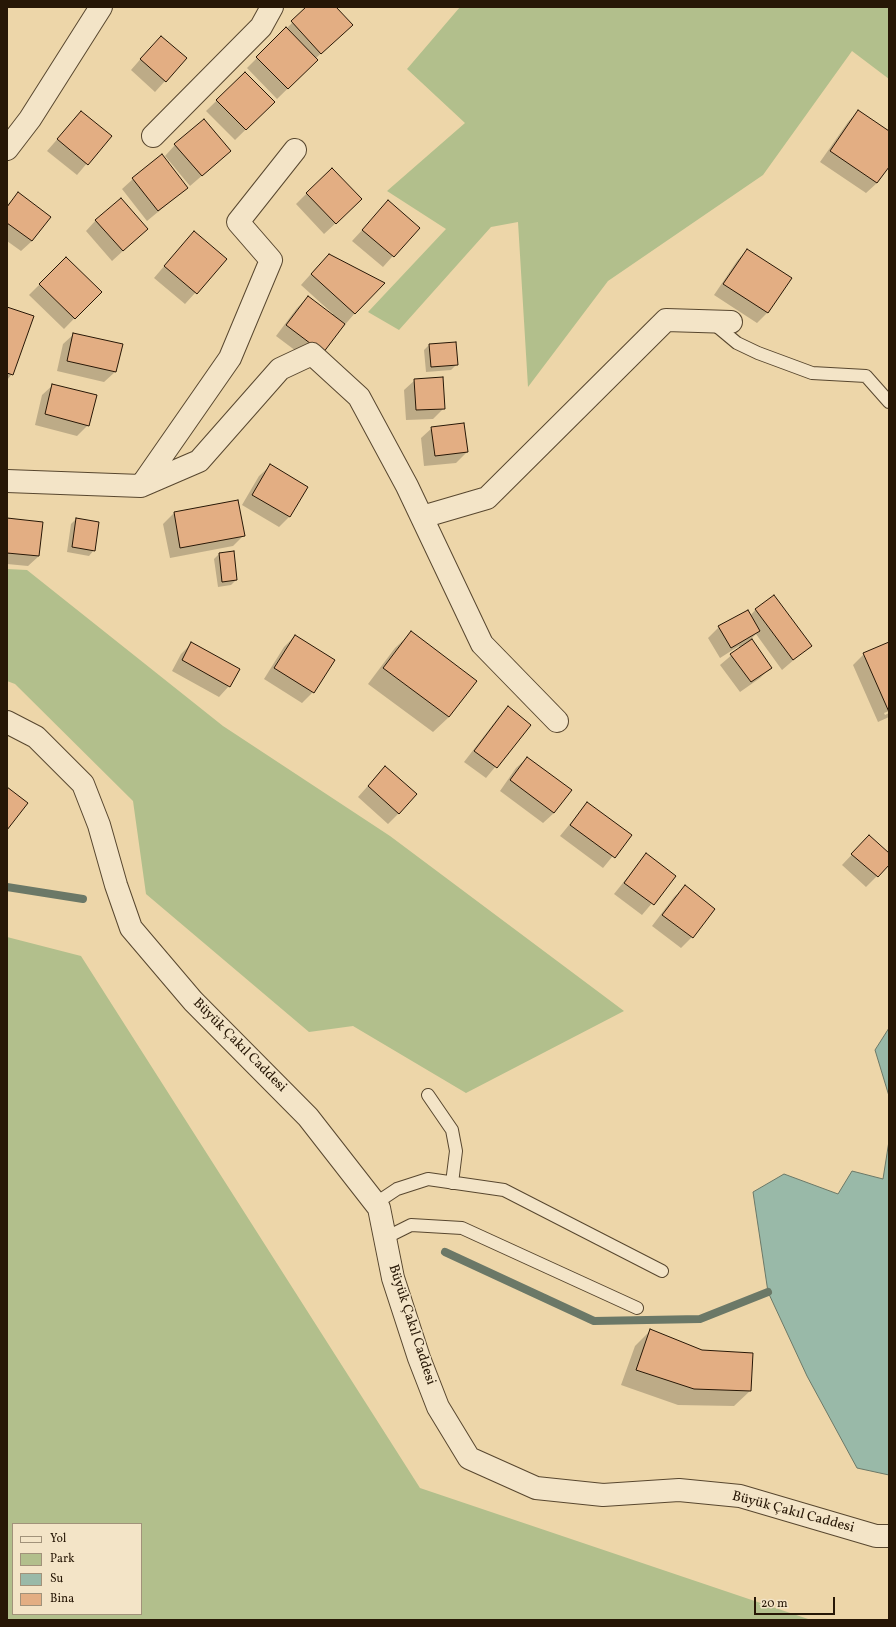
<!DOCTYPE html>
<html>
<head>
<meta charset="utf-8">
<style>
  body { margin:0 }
  #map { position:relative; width:896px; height:1627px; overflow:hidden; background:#edd6a9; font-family:Vollkorn,serif }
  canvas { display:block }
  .frame { position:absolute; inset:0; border:8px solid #271706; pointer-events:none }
  .legend { position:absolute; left:12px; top:1523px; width:130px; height:92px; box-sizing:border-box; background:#f3e4c7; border:1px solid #a1927a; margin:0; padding:5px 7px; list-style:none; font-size:12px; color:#271706 }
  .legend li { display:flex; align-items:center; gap:8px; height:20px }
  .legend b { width:20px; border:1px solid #a1927a }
  .scale { position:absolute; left:754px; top:1597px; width:81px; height:18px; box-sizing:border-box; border:2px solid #271706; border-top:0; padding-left:5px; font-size:12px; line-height:14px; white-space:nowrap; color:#271706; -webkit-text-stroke:3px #f3e4c7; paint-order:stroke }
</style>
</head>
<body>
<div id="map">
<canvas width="896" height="1627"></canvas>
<div class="frame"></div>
<ul class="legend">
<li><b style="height:5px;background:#f3e4c7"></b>Yol</li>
<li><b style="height:11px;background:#b2bf8c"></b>Park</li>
<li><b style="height:11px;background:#99b9a8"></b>Su</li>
<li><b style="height:11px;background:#e3ae83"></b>Bina</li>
</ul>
<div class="scale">20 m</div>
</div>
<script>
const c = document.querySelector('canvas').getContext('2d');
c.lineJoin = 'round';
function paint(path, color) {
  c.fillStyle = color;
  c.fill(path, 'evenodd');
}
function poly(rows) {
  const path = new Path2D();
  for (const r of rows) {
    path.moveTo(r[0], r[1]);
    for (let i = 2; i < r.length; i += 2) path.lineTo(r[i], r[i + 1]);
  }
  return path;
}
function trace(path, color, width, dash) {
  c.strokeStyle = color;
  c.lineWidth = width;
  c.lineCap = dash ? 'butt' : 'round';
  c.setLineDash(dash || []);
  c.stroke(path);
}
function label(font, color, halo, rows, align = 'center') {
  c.font = font + ' Vollkorn,serif';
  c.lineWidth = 3;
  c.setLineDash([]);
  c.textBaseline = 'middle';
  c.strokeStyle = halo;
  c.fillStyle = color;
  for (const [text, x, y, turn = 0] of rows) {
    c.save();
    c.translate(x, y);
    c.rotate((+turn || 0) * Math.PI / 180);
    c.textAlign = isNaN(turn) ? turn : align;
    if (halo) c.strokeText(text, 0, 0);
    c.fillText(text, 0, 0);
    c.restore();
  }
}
paint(poly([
  [460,7,889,7,889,79,852,51,763,175,608,281,528,387,518,222,491,227,399,330,368,312,446,229,387,191,465,123,407,69],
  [7,569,27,570,223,726,390,836,624,1011,466,1093,353,1026,309,1032,146,894,133,801,15,684,7,681],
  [7,937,81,956,420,1488,811,1620,7,1620],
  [13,1524,141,1524,141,1614,13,1614]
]), '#b2bf8c');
const water = poly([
  [889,1028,889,1096,875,1050,889,1028],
  [889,1141,889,1475,857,1468,807,1376,768,1292,753,1192,784,1174,838,1194,852,1171,883,1179,889,1141]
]);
paint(water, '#99b9a8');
trace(water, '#6b7867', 1);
paint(poly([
  [308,7,334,7,341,35,316,58,317,60,277,99,247,68],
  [151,47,165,81,155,92,131,70],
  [245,73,274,102,235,140,206,111],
  [858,111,889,132,889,165,877,183,866,193,820,162,848,122],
  [81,112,110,136,77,175,47,151],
  [175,145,219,161,190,186,165,156],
  [133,179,187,188,147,221,122,189],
  [307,193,350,210,324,234,296,204],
  [18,194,50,217,32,241,21,251,7,241,7,205],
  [388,202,418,228,383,267,352,241],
  [96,220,136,239,112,261,86,231],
  [184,243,226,259,185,304,154,278],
  [747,250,790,279,767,313,757,323,714,295,737,261],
  [66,258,100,292,64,329,29,295],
  [318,266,355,313,312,363,276,336,297,308,308,297,332,315,333,314,301,285],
  [7,308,12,374,7,380],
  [74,334,115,372,104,382,57,371,63,344],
  [429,345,456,365,451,370,426,372,424,350],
  [415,380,444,408,433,419,406,420,404,390],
  [53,385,88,425,77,436,35,425,42,395],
  [432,428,467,452,456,463,424,466,421,438],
  [270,466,307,487,289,517,279,527,242,505,259,476],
  [237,502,244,535,233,546,170,558,163,524,174,513],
  [7,519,39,556,28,566,7,564],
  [76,519,94,550,89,556,67,552,71,524],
  [219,554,236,580,231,585,218,587,214,559],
  [756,609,810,646,782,670,756,634,751,639,770,668,760,678,740,692,720,665,740,648,739,646,720,658,708,638,719,627,750,616],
  [411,633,475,681,449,717,433,732,368,684,395,648],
  [295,636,313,692,302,703,264,679,284,647],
  [889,643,889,711,884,713,885,715,889,713,889,717,878,722,853,665,864,654],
  [191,644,229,686,219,697,172,671,181,654],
  [508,708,530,725,486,778,464,762,498,718],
  [527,758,554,813,543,823,500,791,516,768],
  [375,778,399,813,388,824,358,797],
  [587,803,630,835,603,868,560,836],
  [859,847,889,855,889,864,866,887,842,865],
  [646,854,675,876,642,915,614,894],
  [685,887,714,909,692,937,681,948,652,926,674,897],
  [651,1330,750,1391,734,1406,678,1405,621,1385,635,1346]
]), '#0003');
trace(poly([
  [7,887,83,899],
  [445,1252,594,1321,700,1319,768,1292]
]), '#6b7867', 8);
const building = poly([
  [306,7,336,7,353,25,321,54,291,21,306,7],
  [286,27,318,60,288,89,256,57,286,27],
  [161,36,187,58,166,82,140,59,161,36],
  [245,72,275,102,246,130,216,100,245,72],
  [858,110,889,131,889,167,877,183,830,151,858,110],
  [81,111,112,136,88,165,57,139,81,111],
  [204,119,231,151,202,176,174,144,204,119],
  [162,154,188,188,158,211,132,178,162,154],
  [332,168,362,199,336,224,306,193,332,168],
  [18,192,51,217,32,241,7,223,7,207,18,192],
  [121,198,148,229,123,251,95,220,121,198],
  [388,200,420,228,394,257,362,230,388,200],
  [194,231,227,259,197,294,164,266,194,231],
  [747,249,792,278,768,313,723,284,747,249],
  [329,254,385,283,355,314,311,274,329,254],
  [66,257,102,292,75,319,39,284,66,257],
  [308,296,345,324,323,353,286,325,308,296],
  [7,307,34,316,13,375,7,373,7,307],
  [73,333,123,344,116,372,67,361,73,333],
  [456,342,458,365,431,367,429,344,456,342],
  [443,377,445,409,416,410,414,379,443,377],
  [52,384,97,395,89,426,45,414,52,384],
  [464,423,468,452,435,456,431,427,464,423],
  [270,464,308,487,290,517,252,495,270,464],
  [238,500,245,536,180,548,174,512,238,500],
  [7,518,43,522,39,556,7,553,7,518],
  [76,518,99,522,95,551,72,547,76,518],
  [234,551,237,580,222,582,219,553,234,551],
  [774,595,812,646,793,660,755,609,774,595],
  [748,610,760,631,731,648,718,626,748,610],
  [411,631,477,681,449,717,383,668,411,631],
  [295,635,335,660,314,693,274,668,295,635],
  [752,639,772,668,751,682,730,654,752,639],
  [191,642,240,669,230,687,182,660,191,642],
  [889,642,889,712,863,653,889,642],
  [508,706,531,725,497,768,474,751,508,706],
  [527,757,572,790,554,813,510,780,527,757],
  [385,766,417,794,399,814,368,786,385,766],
  [7,787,28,803,7,830,7,787],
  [587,802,632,835,615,858,570,825,587,802],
  [869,835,889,853,889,865,878,877,851,854,869,835],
  [646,853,676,876,654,905,624,883,646,853],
  [685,885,715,909,693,938,662,915,685,885],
  [650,1329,702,1350,753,1353,751,1391,694,1389,636,1370,650,1329]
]);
paint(building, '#e3ae83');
trace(building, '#271706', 1);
const service = poly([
  [713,323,737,343,758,353,812,373,866,376,889,402],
  [428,1095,452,1130,456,1151,452,1183],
  [376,1203,397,1189,428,1179,504,1190,662,1271],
  [385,1238,411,1225,462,1228,637,1308]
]);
const minor = poly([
  [153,136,261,27,272,7],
  [7,149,30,119,101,7],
  [7,481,141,486,199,461,280,369,312,354,359,397,407,486,482,644,557,721],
  [141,486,230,358,271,260,238,222,295,150],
  [422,517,487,498,666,320,731,322],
  [7,722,36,737,83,784,99,825,116,885,131,928,193,1001,308,1117,379,1208,393,1278,419,1358,438,1407,469,1458,536,1488,603,1495,679,1490,740,1496,876,1536,889,1536]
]);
trace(service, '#58472f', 14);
trace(minor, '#58472f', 24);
trace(service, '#f3e4c7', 12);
trace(minor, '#f3e4c7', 22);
label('14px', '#271706', '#f3e4c7', [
  ["Büyük Çakıl Caddesi",239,1046,45],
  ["Büyük Çakıl Caddesi",411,1325,72],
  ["Büyük Çakıl Caddesi",793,1513,15]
]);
</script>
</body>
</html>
